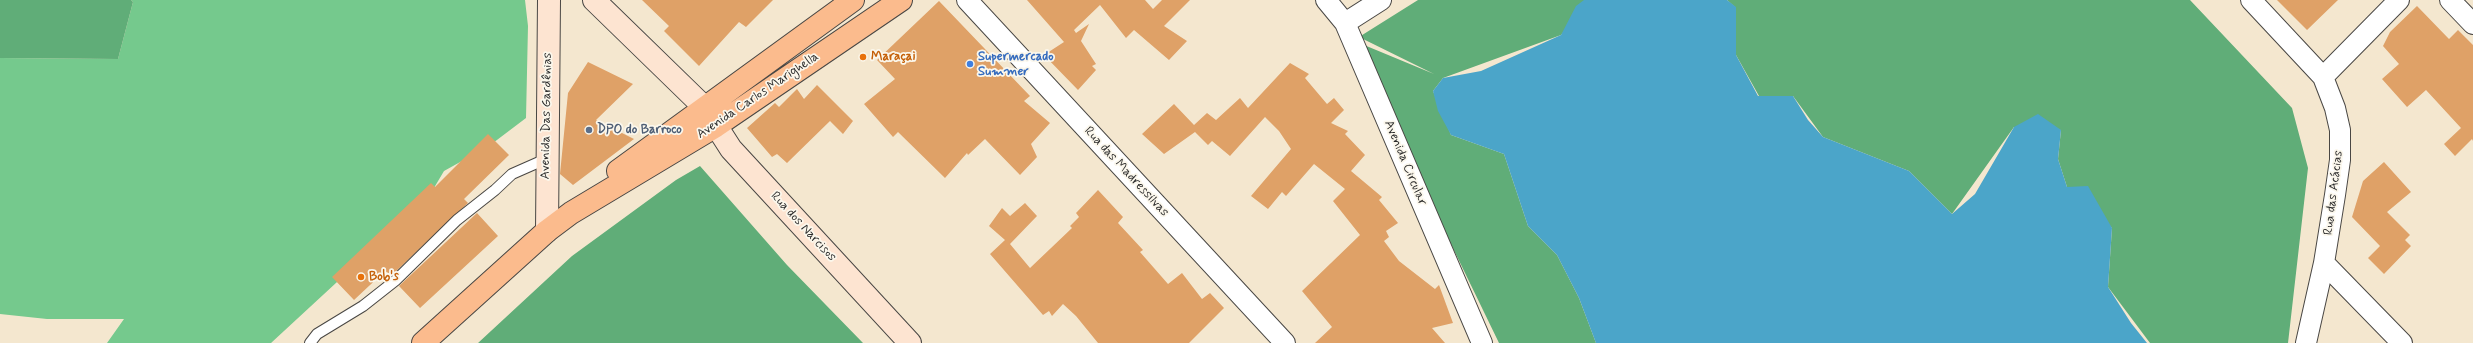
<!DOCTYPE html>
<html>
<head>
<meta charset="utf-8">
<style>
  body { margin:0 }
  canvas { display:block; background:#f4e7cf }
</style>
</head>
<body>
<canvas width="2473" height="343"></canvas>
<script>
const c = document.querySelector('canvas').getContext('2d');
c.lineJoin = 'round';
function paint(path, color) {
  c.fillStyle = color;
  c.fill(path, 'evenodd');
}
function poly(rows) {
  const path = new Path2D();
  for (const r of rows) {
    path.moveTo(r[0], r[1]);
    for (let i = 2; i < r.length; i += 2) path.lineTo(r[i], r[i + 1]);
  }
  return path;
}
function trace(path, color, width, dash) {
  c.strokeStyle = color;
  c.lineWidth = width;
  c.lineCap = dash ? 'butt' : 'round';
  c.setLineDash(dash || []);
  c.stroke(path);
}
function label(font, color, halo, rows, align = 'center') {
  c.font = font + ' Mynerve,sans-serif';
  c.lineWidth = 3.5;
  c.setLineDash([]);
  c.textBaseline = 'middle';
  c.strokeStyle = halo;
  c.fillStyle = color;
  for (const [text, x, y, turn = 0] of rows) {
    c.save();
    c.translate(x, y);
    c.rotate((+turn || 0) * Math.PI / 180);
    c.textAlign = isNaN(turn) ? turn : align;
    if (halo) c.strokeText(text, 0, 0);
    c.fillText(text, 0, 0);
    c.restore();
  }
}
paint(poly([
  [131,0,525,0,528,26,526,118,489,146,444,171,428,198,271,343,107,343,124,319,47,319,0,314,0,58,118,59,133,2]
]), '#75c98d');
paint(poly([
  [0,0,131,0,133,2,118,59,0,58],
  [1418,0,1589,0,1561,35,1443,78,1433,91,1451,135,1504,154,1528,226,1557,255,1579,298,1596,343,1499,343,1352,40,1434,74,1359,37],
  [1727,0,2190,0,2292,108,2308,168,2288,343,2150,343,2108,287,2112,228,2067,187,2058,159,2061,130,2014,127,1952,214,1909,171,1823,137,1793,96,1759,96,1736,55,1736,8],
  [700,166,787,265,863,343,478,343,572,256,676,180]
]), '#60ad78');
paint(poly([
  [1584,0,1727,0,1736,7,1736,55,1758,96,1793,96,1808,120,1823,137,1909,171,1952,214,1975,194,2014,127,2038,114,2061,130,2058,159,2067,187,2088,186,2112,228,2108,287,2131,323,2147,343,1596,343,1579,298,1557,255,1528,226,1504,154,1451,135,1438,111,1433,91,1443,78,1481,71,1561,35,1576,6]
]), '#4ba5c9');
paint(poly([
  [642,0,773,0,746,27,739,22,699,66,664,31,669,26],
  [1027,0,1145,0,1153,9,1162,0,1190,0,1164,26,1187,41,1169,60,1134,30,1126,38,1100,5,1074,30,1076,33,1089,24,1081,41,1096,64,1092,66,1096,70,1078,90,1044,55,1064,42],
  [2277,0,2338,0,2307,30],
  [939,1,1030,96,1024,101,1050,123,1031,144,1037,157,1020,175,985,139,968,155,967,153,945,178,898,132,893,137,864,104,895,79,877,60],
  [2417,6,2449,39,2458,30,2473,45,2473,141,2472,139,2455,156,2444,144,2461,128,2426,90,2407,107,2382,79,2399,64,2383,46,2390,32],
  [588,62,633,84,596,120,634,139,573,185,560,174,568,93],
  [1290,63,1309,74,1305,78,1327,104,1334,98,1344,110,1331,123,1348,131,1345,134,1365,155,1351,171,1382,197,1379,200,1398,223,1386,231,1389,237,1384,241,1399,261,1435,289,1439,285,1453,323,1432,328,1445,343,1315,343,1332,327,1302,291,1360,235,1333,201,1345,189,1314,164,1286,196,1282,192,1268,209,1251,196,1291,149,1279,131,1265,117,1230,156,1212,141,1208,145,1195,132,1164,154,1142,134,1174,104,1194,125,1207,113,1216,120,1240,98,1248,108],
  [817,85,853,121,843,134,830,121,787,163,777,154,772,157,747,128,775,103,779,107,797,89,804,99],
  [488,134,509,155,464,199,468,203,392,275,385,271,354,300,332,277,431,183,435,187],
  [2384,162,2411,192,2387,212,2410,235,2405,240,2411,246,2384,274,2368,258,2380,246,2352,217,2363,181],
  [1098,190,1123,217,1118,223,1143,250,1140,252,1168,284,1182,273,1202,299,1210,293,1224,308,1189,343,1098,343,1076,316,1063,304,1052,316,1049,311,1043,315,990,254,1005,240,989,226,1002,208,1010,216,1025,203,1037,216,1010,244,1030,268,1072,228,1070,226,1079,217,1076,213],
  [477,213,498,236,420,308,399,286]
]), '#dfa167');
const lane = poly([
  [310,343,317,334,363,306,396,280,457,220,495,190,512,174,546,159]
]);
const street = poly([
  [967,0,1285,343],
  [1326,0,1345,23],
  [1381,0,1345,23,1482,343],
  [2251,0,2323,77,2335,108,2340,130,2340,160,2335,195,2324,263,2306,343],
  [2450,0,2473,24],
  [2323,77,2399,0],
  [2324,263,2402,343]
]);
const secondary = poly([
  [594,0,704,107,731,149,910,343],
  [547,231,549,0]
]);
const primary = poly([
  [618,171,853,0],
  [423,343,547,231,571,213,716,126,901,0]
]);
trace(lane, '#494744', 12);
trace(street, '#494744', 22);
trace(secondary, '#494744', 24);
trace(primary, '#494744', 24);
trace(lane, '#fff', 10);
trace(street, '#fff', 20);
trace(secondary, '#fde4d1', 22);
trace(primary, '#fbbb8d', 22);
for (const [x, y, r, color] of [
  [863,57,4,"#e8710a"],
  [970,64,4,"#3f7fe0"],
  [589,130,4,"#5c6f8a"],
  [361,277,4,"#e8710a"]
]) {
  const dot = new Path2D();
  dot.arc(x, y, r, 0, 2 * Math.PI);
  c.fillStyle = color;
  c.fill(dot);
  trace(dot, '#fbf7ec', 1.5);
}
label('bold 13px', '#c56008', '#fbf7ec', [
  ["Maraçai",871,57],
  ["Bob's",369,277]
], 'left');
label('bold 13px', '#366cbe', '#fbf7ec', [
  ["Supermercado",978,57],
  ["Summer",978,72]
], 'left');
label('13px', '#2b2b2b', '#fbf7ec', [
  ["Avenida Carlos Marighella",758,96,-34],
  ["Avenida Das Gardênias",547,116,-89],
  ["Avenida Circular",1405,163,67],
  ["Rua das Madressilvas",1126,172,47],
  ["Rua das Acácias",2334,193,-83],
  ["Rua dos Narcisos",803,227,47]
]);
label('bold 13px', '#4e5e75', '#fbf7ec', [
  ["DPO do Barroco",597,130]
], 'left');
</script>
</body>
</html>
